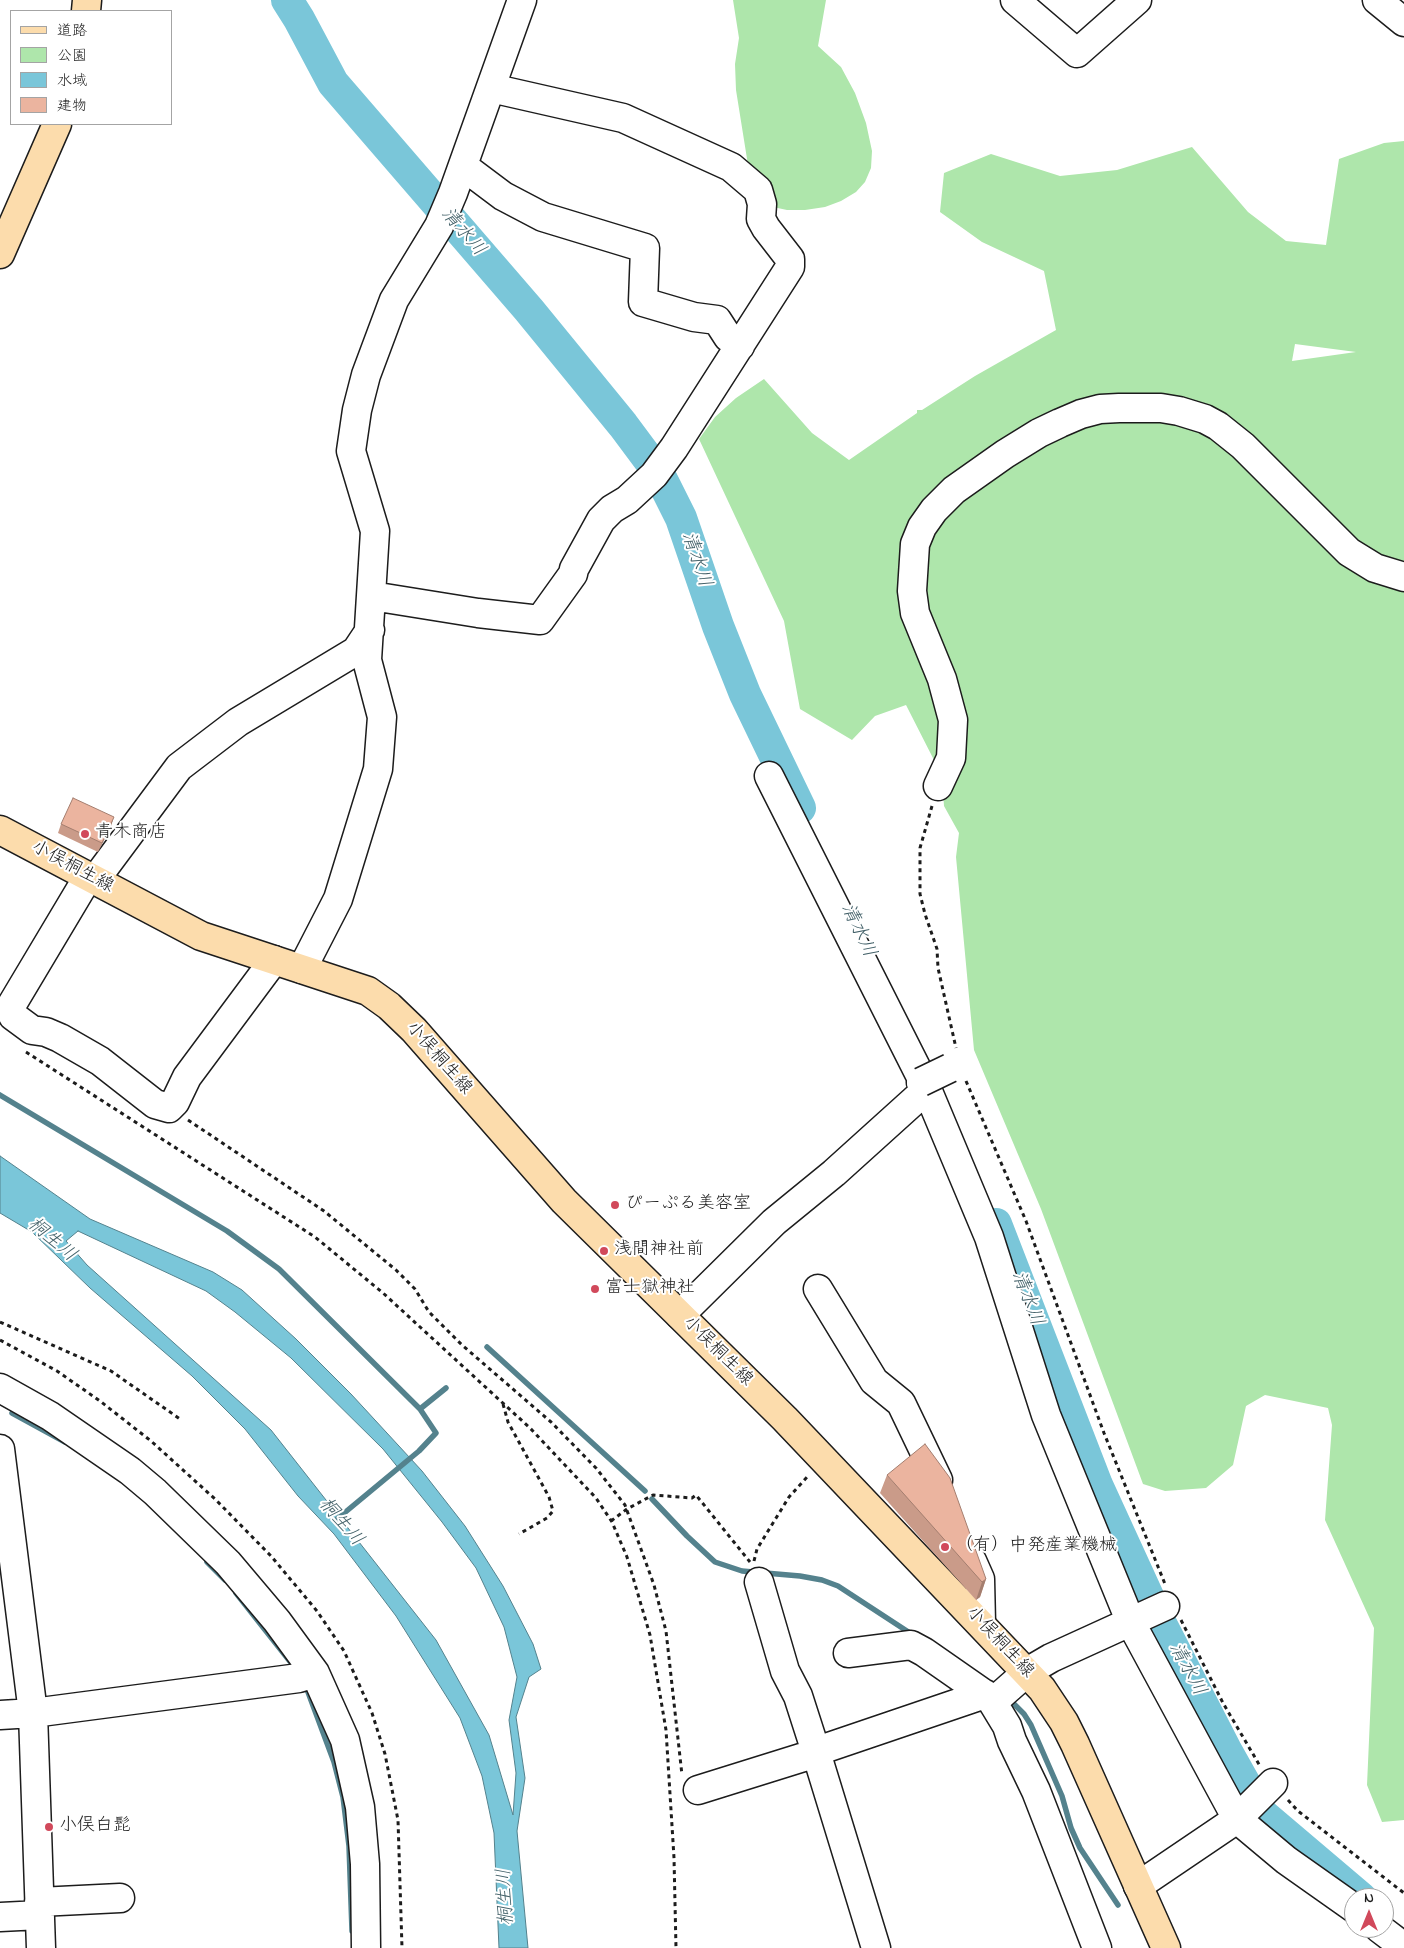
<!DOCTYPE html>
<html>
<head>
<meta charset="utf-8">
<style>
  body { margin:0 }
  #map { position:relative; width:1404px; height:1948px; overflow:hidden; background:#fff; font-family:"Indie Flower","Klee One",sans-serif }
  canvas { display:block }
  .legend { position:absolute; left:10px; top:10px; width:162px; height:115px; box-sizing:border-box; background:#fff; border:1px solid #a4a4a4; margin:0; padding:6px 9px; list-style:none; font-size:15px; color:#1c1c1c }
  .legend li { display:flex; align-items:center; gap:10px; height:25px }
  .legend b { width:25px; border:1px solid #a4a4a4 }
  .north { position:absolute; left:1344px; top:1888px; width:50px; height:50px; box-sizing:border-box; background:#fff; border:1px solid #a4a4a4; border-radius:50%; rotate:0deg; font-size:14px; font-weight:700; line-height:20px; text-align:center; color:#1c1c1c }
  .north::after { content:''; display:block; margin:auto; width:18px; height:22px; background:#d1495b; clip-path:polygon(50% 0,100% 100%,50% 72%,0 100%) }
</style>
</head>
<body>
<div id="map">
<canvas width="1404" height="1948"></canvas>
<ul class="legend">
<li><b style="height:6px;background:#fcdcac"></b>道路</li>
<li><b style="height:14px;background:#aee6ab"></b>公園</li>
<li><b style="height:14px;background:#7ac6d9"></b>水域</li>
<li><b style="height:14px;background:#ebb49f"></b>建物</li>
</ul>
<div class="north">N</div>
</div>
<script>
const c = document.querySelector('canvas').getContext('2d');
c.lineJoin = 'round';
function paint(path, color) {
  c.fillStyle = color;
  c.fill(path, 'evenodd');
}
function poly(rows) {
  const path = new Path2D();
  for (const r of rows) {
    path.moveTo(r[0], r[1]);
    for (let i = 2; i < r.length; i += 2) path.lineTo(r[i], r[i + 1]);
  }
  return path;
}
function trace(path, color, width, dash) {
  c.strokeStyle = color;
  c.lineWidth = width;
  c.lineCap = dash ? 'butt' : 'round';
  c.setLineDash(dash || []);
  c.stroke(path);
}
function label(font, color, halo, rows, align = 'center') {
  c.font = font + ' "Indie Flower","Klee One",sans-serif';
  c.lineWidth = 4;
  c.setLineDash([]);
  c.textBaseline = 'middle';
  c.strokeStyle = halo;
  c.fillStyle = color;
  for (const [text, x, y, turn = 0] of rows) {
    c.save();
    c.translate(x, y);
    c.rotate((+turn || 0) * Math.PI / 180);
    c.textAlign = isNaN(turn) ? turn : align;
    if (halo) c.strokeText(text, 0, 0);
    c.fillText(text, 0, 0);
    c.restore();
  }
}
paint(poly([
  [733,0,826,0,818,46,841,67,855,93,866,123,872,151,871,168,865,182,856,192,841,201,825,207,805,210,787,210,773,207,748,165,736,90,735,64,739,38],
  [1404,141,1404,1820,1382,1822,1367,1785,1374,1628,1325,1520,1332,1425,1328,1408,1265,1395,1246,1406,1233,1465,1206,1488,1165,1491,1143,1484,1041,1209,974,1050,956,857,959,833,944,806,940,749,936,764,906,705,875,716,852,740,800,709,784,621,699,439,715,417,736,398,764,379,812,433,849,460,917,413,917,410,922,410,975,376,1056,330,1044,271,982,242,940,212,944,173,991,154,1060,176,1117,170,1192,147,1248,212,1286,241,1326,245,1339,159,1384,143],
  [1295,344,1356,352,1292,361]
]), '#aee6ab');
const water = poly([
  [0,1156,90,1219,213,1272,242,1290,296,1339,351,1394,422,1471,465,1526,503,1586,533,1644,541,1669,529,1677,516,1717,525,1778,517,1831,528,1948,499,1948,494,1833,482,1776,460,1718,396,1616,334,1534,298,1496,245,1429,192,1376,90,1288,32,1232,0,1213,0,1156],
  [78,1231,206,1291,235,1312,291,1358,383,1449,442,1522,476,1568,504,1627,517,1677,509,1720,516,1773,513,1815,489,1735,436,1640,271,1430,87,1265,66,1241,78,1231]
]);
paint(water, '#7ac6d9');
trace(water, '#54828d', 1);
trace(poly([
  [0,1095,227,1231,279,1269,420,1409,446,1388],
  [487,1347,645,1491],
  [12,1413,65,1442],
  [652,1499,687,1536,715,1562,742,1571,800,1576,822,1580,838,1586,913,1635],
  [337,1519,419,1451,436,1433,420,1409],
  [207,1562,225,1580],
  [236,1593,292,1664],
  [305,1684,334,1762,343,1797,349,1846,352,1931],
  [1009,1699,1024,1714,1031,1725,1062,1796,1071,1828,1080,1848,1118,1905]
]), '#54828d', 5.5);
trace(poly([
  [287,0,299,19,333,83,529,310,623,425,658,472,681,518,718,626,745,694,800,808],
  [996,1224,1097,1485,1157,1616,1226,1750,1262,1814,1361,1898]
]), '#7ac6d9', 32);
const minor = poly([
  [1015,0,1077,53,1137,0],
  [1377,0,1404,22],
  [463,166,503,196,543,217,645,248,643,302,694,317,717,320,728,337,740,346],
  [372,596,478,613,540,620,573,574,574,569,601,520,612,509,627,500,654,475,674,448,790,267,790,259,766,228,761,219,762,204,758,190,731,167,623,118,491,88],
  [769,776,927,1089,989,1237,1046,1415,1131,1623,1237,1819,1286,1860,1354,1908],
  [938,786,951,758,953,720,942,679,915,613,912,591,915,544,922,527,934,510,954,490,1005,454,1039,433,1060,423,1081,414,1100,409,1119,408,1161,408,1179,411,1205,419,1218,426,1243,446,1349,552,1375,568,1404,577],
  [88,877,11,1006,13,1016,32,1030,46,1032,60,1038,100,1061,155,1104,169,1108,175,1102,187,1077,274,960],
  [95,880,179,767,238,722,356,651,370,630],
  [302,969,338,899,378,769,382,717,367,660,375,531,351,451,357,410,366,375,394,300,439,226,453,193,522,0],
  [818,1289,874,1381,901,1403,938,1480],
  [680,1315,774,1222,834,1173,927,1089,921,1082],
  [0,1388,50,1416,130,1471,155,1492,228,1563,277,1621,315,1673,345,1740,360,1807,365,1864,366,1948],
  [0,1449,33,1713,41,1948],
  [972,1561,980,1579,981,1623],
  [759,1582,785,1671,798,1696,816,1752,876,1948],
  [848,1653,911,1645,924,1652,990,1698,1007,1726,1012,1741,1036,1791,1097,1948],
  [993,1702,1027,1672,1051,1658,1165,1606],
  [0,1715,33,1713,299,1678,315,1673],
  [698,1790,807,1756,826,1748,985,1694],
  [1138,1886,1237,1819,1273,1783],
  [39,1902,120,1898],
  [0,1917,40,1915],
  [1379,1928,1404,1947]
]);
const major = poly([
  [86,11,87,0],
  [0,254,57,124],
  [0,830,201,936,368,991,389,1006,414,1030,564,1201,785,1419,1042,1689,1064,1722,1075,1744,1166,1948]
]);
trace(minor, '#1c1c1c', 31);
trace(major, '#1c1c1c', 31);
trace(poly([
  [932,806,920,848,920,894,925,914,937,949,938,968,956,1048],
  [26,1052,315,1237,383,1293,530,1428,596,1498,612,1522,627,1557,650,1635,666,1730,674,1858,676,1948],
  [966,1081,1026,1221,1104,1433,1165,1584],
  [188,1120,324,1211,396,1270,415,1289,429,1312,462,1345,551,1422,596,1468,625,1505,654,1585,666,1631,682,1775],
  [0,1322,111,1371,180,1419],
  [0,1340,57,1371,100,1401,151,1441,215,1499,271,1556,317,1611,344,1651,372,1713,385,1754,398,1820,402,1948],
  [503,1404,508,1422,549,1497,553,1511,547,1518,519,1534],
  [611,1521,627,1509,653,1495,692,1498,696,1495,750,1562],
  [754,1561,757,1549,789,1497,808,1476],
  [1181,1620,1223,1703,1260,1766],
  [1288,1800,1298,1811,1404,1893]
]), '#1c1c1c', 3, [4, 4]);
trace(minor, '#fff', 28);
trace(major, '#fcdcac', 28);
const minorBridge = poly([
  [921,1082,950,1068]
]);
trace(minorBridge, '#1c1c1c', 31, []);
trace(minorBridge, '#fff', 28);
paint(poly([
  [61,824,111,826,98,852,58,833],
  [887,1475,986,1579,980,1597,976,1600,880,1493]
]), '#ca9b89');
paint(poly([
  [114,817,111,826,98,852,102,843],
  [986,1579,980,1597,976,1600,982,1582]
]), '#a47e6f');
const building = poly([
  [73,798,114,817,102,843,61,824,73,798],
  [925,1444,950,1478,986,1579,982,1582,887,1475,925,1444]
]);
paint(building, '#ebb49f');
trace(building, '#a47e6f', 1);
for (const [x, y, r, color] of [
  [85,834,5,"#d1495b"],
  [615,1205,5,"#d1495b"],
  [604,1251,5,"#d1495b"],
  [595,1289,5,"#d1495b"],
  [945,1547,5,"#d1495b"],
  [49,1827,5,"#d1495b"]
]) {
  const dot = new Path2D();
  dot.arc(x, y, r, 0, 2 * Math.PI);
  c.fillStyle = color;
  c.fill(dot);
  trace(dot, '#fff', 2);
}
label('18px', '#1c1c1c', '#fff', [
  ["青木商店",95,834],
  ["ぴーぷる美容室",625,1205],
  ["浅間神社前",614,1251],
  ["富士獄神社",605,1289],
  ["（有）中発産業機械",955,1547],
  ["小俣白髭",59,1827]
], 'left');
label('18px', '#1c1c1c', '#fff', [
  ["小俣桐生線",72,868,28],
  ["小俣桐生線",438,1059,49],
  ["小俣桐生線",717,1352,45],
  ["小俣桐生線",999,1643,47]
]);
label('italic 19px', '#426068', '#fff', [
  ["清水川",462,233,49],
  ["清水川",695,560,71],
  ["清水川",857,931,65],
  ["桐生川",51,1241,40],
  ["清水川",1026,1299,69],
  ["桐生川",340,1523,49],
  ["清水川",1186,1670,62],
  ["桐生川",507,1897,-93]
]);
</script>
</body>
</html>
